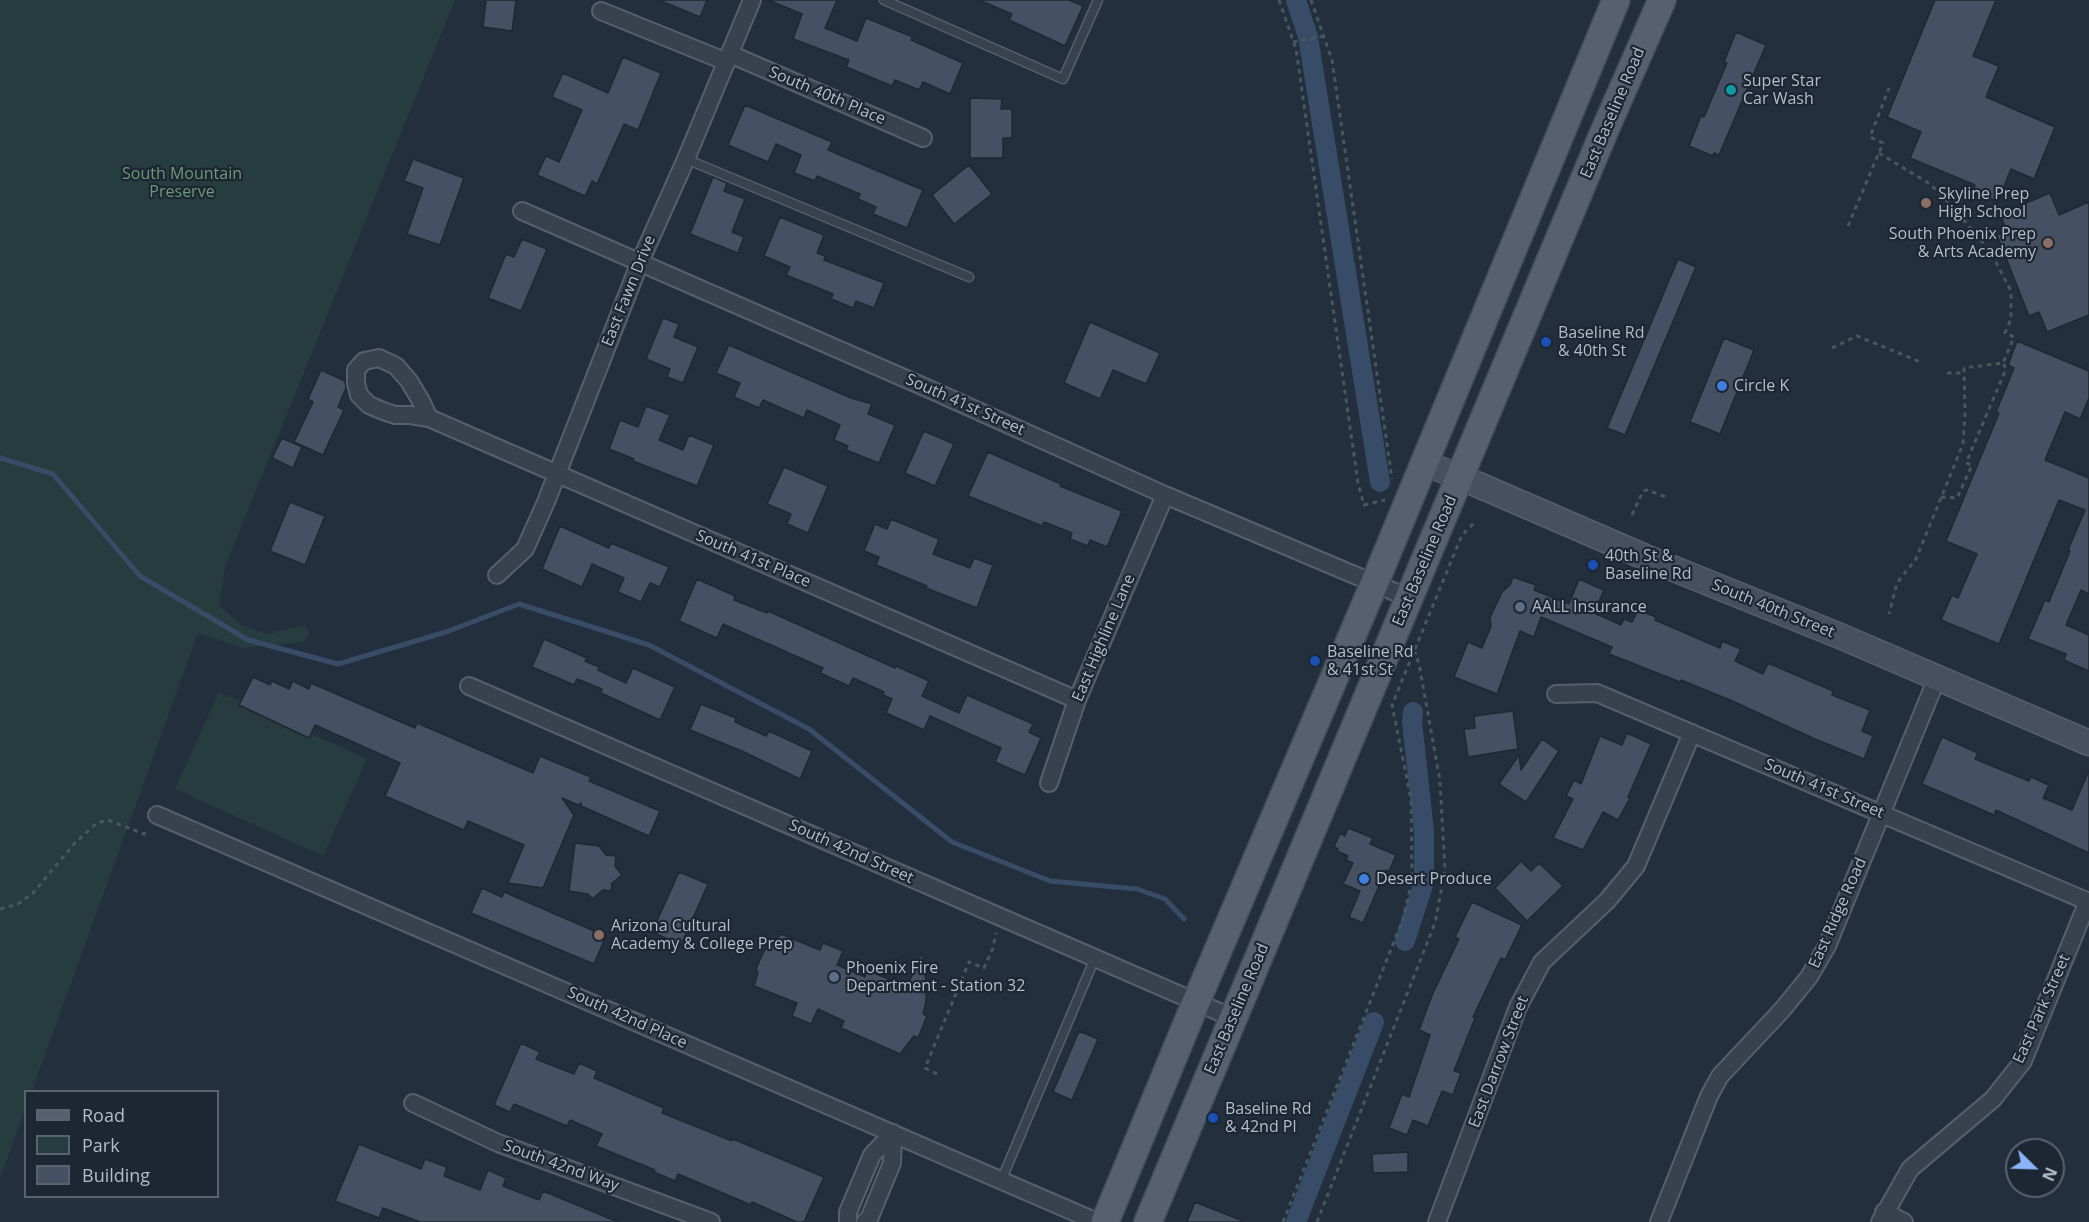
<!DOCTYPE html>
<html>
<head>
<meta charset="utf-8">
<style>
  body { margin:0 }
  #map { position:relative; width:2089px; height:1222px; overflow:hidden; background:#242f3e; font-family:"Open Sans",sans-serif }
  canvas { display:block }
  .legend { position:absolute; left:24px; top:1090px; width:195px; height:108px; box-sizing:border-box; background:#1d2633; border:2px solid #59626f; margin:0; padding:8px 10px; list-style:none; font-size:18px; color:#b4bcc9 }
  .legend li { display:flex; align-items:center; gap:12px; height:30px }
  .legend b { width:30px; border:2px solid #59626f }
  .north { position:absolute; left:2005px; top:1138px; width:60px; height:60px; box-sizing:border-box; background:#1d2633; border:2px solid #59626f; border-radius:50%; rotate:113deg; font-size:16px; font-weight:700; line-height:24px; text-align:center; color:#b4bcc9 }
  .north::after { content:''; display:block; margin:auto; width:21px; height:27px; background:#8ab4f8; clip-path:polygon(50% 0,100% 100%,50% 72%,0 100%) }
</style>
</head>
<body>
<div id="map">
<canvas width="2089" height="1222"></canvas>
<ul class="legend">
<li><b style="height:8px;background:#56606e"></b>Road</li>
<li><b style="height:16px;background:#263c3f"></b>Park</li>
<li><b style="height:16px;background:#455162"></b>Building</li>
</ul>
<div class="north">N</div>
</div>
<script>
const c = document.querySelector('canvas').getContext('2d');
c.lineJoin = 'round';
function paint(path, color) {
  c.fillStyle = color;
  c.fill(path, 'evenodd');
}
function poly(rows) {
  const path = new Path2D();
  for (const r of rows) {
    path.moveTo(r[0], r[1]);
    for (let i = 2; i < r.length; i += 2) path.lineTo(r[i], r[i + 1]);
  }
  return path;
}
function trace(path, color, width, dash) {
  c.strokeStyle = color;
  c.lineWidth = width;
  c.lineCap = dash ? 'butt' : 'round';
  c.setLineDash(dash || []);
  c.stroke(path);
}
function label(font, color, halo, rows, align = 'center') {
  c.font = font + ' "Open Sans",sans-serif';
  c.lineWidth = 4.5;
  c.setLineDash([]);
  c.textBaseline = 'middle';
  c.strokeStyle = halo;
  c.fillStyle = color;
  for (const [text, x, y, turn = 0] of rows) {
    c.save();
    c.translate(x, y);
    c.rotate((+turn || 0) * Math.PI / 180);
    c.textAlign = isNaN(turn) ? turn : align;
    if (halo) c.strokeText(text, 0, 0);
    c.fillText(text, 0, 0);
    c.restore();
  }
}
paint(poly([
  [0,0,455,0,225,567,219,606,241,625,267,634,304,625,310,632,304,642,243,648,198,633,32,1091,26,1092,25,1109,0,1179],
  [219,692,367,759,323,856,175,789]
]), '#263c3f');
trace(poly([
  [0,458,53,474,140,576,248,640,338,664,446,632,519,604,649,645,809,729,952,842,1050,881,1137,889,1165,899,1184,919]
]), '#394c67', 5);
trace(poly([
  [1296,0,1308,37,1380,482],
  [1405,941,1424,882,1424,831,1412,722,1413,712],
  [1296,1222,1374,1022]
]), '#394c67', 20);
const building = poly([
  [486,0,516,0,512,31,483,27,486,0],
  [659,0,707,0,700,17,659,0],
  [768,0,837,0,825,28,857,41,866,18,913,37,911,40,963,63,950,94,923,82,919,90,895,80,892,86,846,67,849,60,793,39,802,14,768,0],
  [979,0,1069,0,1083,6,1065,46,1009,20,1012,14,979,0],
  [1935,0,1996,0,1973,56,1999,66,1986,97,2055,127,2034,179,2011,169,1998,202,1973,191,1975,185,1910,158,1921,132,1887,117,1935,0],
  [1736,32,1766,45,1719,155,1714,153,1713,156,1689,146,1701,116,1704,117,1727,63,1724,62,1736,32],
  [623,57,661,73,638,130,624,124,597,184,592,181,585,196,537,175,546,156,559,162,582,110,552,97,563,73,608,93,623,57],
  [970,98,1002,99,1001,109,1012,109,1012,138,1003,138,1003,158,970,158,970,98],
  [745,105,832,142,828,150,923,190,907,228,873,214,876,207,858,199,860,194,817,176,815,181,794,173,801,155,776,144,768,162,728,145,745,105],
  [413,159,464,178,440,245,407,234,423,188,404,181,413,159],
  [969,165,992,194,954,224,932,195,969,165],
  [713,177,727,183,724,191,745,199,732,232,744,237,738,253,690,234,713,177],
  [2050,193,2059,215,2089,202,2089,315,2047,332,2039,312,2029,316,1997,235,2007,231,2000,214,2050,193],
  [780,217,824,235,817,253,825,256,824,260,884,283,874,308,856,301,853,308,831,299,833,294,786,275,790,267,764,256,780,217],
  [522,239,547,249,521,311,488,298,506,254,514,257,522,239],
  [1678,259,1696,267,1625,435,1607,428,1678,259],
  [663,318,679,324,674,337,698,347,683,383,667,377,670,369,646,359,663,318],
  [1090,322,1160,353,1146,384,1113,370,1100,399,1064,383,1090,322],
  [1724,338,1754,350,1720,434,1690,422,1724,338],
  [2017,341,2089,371,2089,398,2080,419,2065,412,2045,460,2089,478,2089,594,2081,590,2066,625,2089,635,2089,671,2064,660,2066,654,2028,639,2045,600,2049,602,2070,551,2068,550,2085,510,2059,500,1999,644,1941,620,1952,595,1958,598,1977,554,1946,541,1999,413,1996,412,2014,368,2008,365,2017,341],
  [729,345,851,398,872,404,868,414,895,425,879,463,846,450,848,446,834,440,840,425,807,410,804,418,763,400,759,408,734,397,740,383,716,373,729,345],
  [321,370,345,381,346,388,338,407,344,410,323,455,294,442,313,402,308,399,321,370],
  [646,406,670,415,659,440,683,450,689,435,714,445,697,486,633,461,634,459,609,449,620,420,638,427,646,406],
  [924,431,954,444,935,486,905,473,924,431],
  [282,438,302,447,293,468,272,458,282,438],
  [988,452,1061,484,1060,486,1122,511,1107,547,1090,540,1088,546,1070,539,1072,533,1044,522,1042,526,968,496,988,452],
  [784,467,828,486,808,533,787,524,791,514,767,504,784,467],
  [290,502,325,516,305,565,270,551,290,502],
  [891,519,939,539,933,554,970,568,974,558,993,565,977,608,926,588,927,586,876,565,879,557,864,551,875,524,887,529,891,519],
  [560,526,609,548,611,543,669,567,660,587,650,583,641,602,618,592,624,578,592,564,582,587,542,569,560,526],
  [1513,577,1536,585,1534,590,1569,604,1579,579,1604,590,1594,613,1621,625,1624,619,1632,622,1638,610,1656,617,1655,620,1720,648,1722,641,1741,649,1735,661,1763,674,1768,663,1833,691,1832,695,1870,710,1862,731,1873,736,1864,759,1815,739,1730,700,1681,680,1680,682,1609,654,1612,647,1541,617,1534,637,1520,631,1497,694,1454,677,1468,642,1482,648,1491,626,1490,618,1502,592,1510,585,1513,577],
  [697,579,735,596,734,600,767,613,768,611,895,668,896,666,929,681,922,696,959,713,967,695,1033,724,1029,732,1041,738,1025,775,995,762,1001,748,930,716,924,730,886,713,892,699,883,695,884,692,853,678,849,686,820,673,823,668,723,624,717,638,679,621,697,579],
  [544,639,587,658,585,661,599,667,598,670,626,683,633,668,675,687,660,720,601,693,602,689,577,679,574,685,532,667,544,639],
  [253,677,270,685,272,681,289,689,293,681,309,689,311,683,415,728,417,723,533,773,540,756,591,777,589,781,660,811,649,836,581,806,581,803,578,805,562,798,574,815,543,888,508,883,524,845,468,821,464,830,385,796,400,763,315,725,309,738,239,705,253,677],
  [701,704,736,718,735,722,766,736,769,731,812,751,800,779,742,751,690,730,701,704],
  [1513,711,1518,749,1468,757,1464,729,1475,728,1474,716,1513,711],
  [1627,733,1651,744,1628,797,1630,798,1618,820,1603,812,1583,850,1553,838,1573,799,1566,796,1574,780,1581,784,1600,736,1622,745,1627,733],
  [1942,737,1978,753,1975,759,2029,781,2031,777,2049,785,2043,798,2072,810,2089,770,2089,853,1996,810,1994,815,1922,784,1942,737],
  [1542,739,1559,751,1526,802,1499,784,1519,755,1521,770,1542,739],
  [1348,828,1373,838,1370,844,1396,855,1389,871,1386,870,1363,923,1349,917,1360,891,1343,884,1353,863,1346,860,1348,856,1337,851,1338,849,1334,847,1340,833,1345,836,1348,828],
  [575,843,599,846,606,855,616,856,615,866,622,875,612,883,611,891,603,890,592,899,588,894,569,891,575,843],
  [1521,861,1531,871,1539,863,1563,886,1527,921,1495,888,1521,861],
  [679,872,708,884,681,945,652,932,679,872],
  [482,888,502,897,504,892,606,936,594,964,471,913,482,888],
  [1472,902,1522,925,1505,960,1501,958,1473,1017,1475,1018,1454,1071,1461,1073,1453,1095,1442,1091,1428,1126,1413,1120,1407,1135,1389,1128,1402,1094,1409,1097,1430,1035,1419,1030,1433,993,1459,939,1455,937,1472,902],
  [781,934,820,950,823,943,843,951,837,965,865,977,867,970,907,987,922,952,926,981,926,1002,923,1014,927,1016,918,1038,914,1036,900,1054,841,1028,844,1021,818,1009,811,1024,792,1016,797,1003,754,986,758,973,756,969,764,951,781,934],
  [1079,1031,1098,1039,1072,1100,1053,1092,1079,1031],
  [521,1043,540,1052,536,1059,574,1074,579,1063,597,1071,594,1078,664,1108,662,1113,732,1141,733,1139,824,1177,804,1222,797,1222,752,1202,751,1205,678,1174,675,1181,654,1172,655,1170,596,1146,602,1134,570,1120,567,1126,514,1104,510,1112,494,1105,521,1043],
  [359,1144,421,1169,425,1159,447,1167,444,1176,480,1190,488,1170,506,1178,503,1186,539,1200,543,1191,618,1222,420,1222,383,1208,379,1218,335,1201,359,1144],
  [1408,1152,1408,1172,1373,1173,1372,1154,1408,1152],
  [1195,1202,1243,1221,1242,1222,1187,1222,1195,1202]
]);
paint(building, '#455162');
trace(building, '#1f2835', 1.5);
const lane = poly([
  [884,0,1063,79,1098,0],
  [686,159,969,277],
  [1001,1181,1095,958]
]);
const street = poly([
  [601,11,727,62],
  [730,54,923,138],
  [522,211,929,389,1165,495,1409,598],
  [429,418,421,401,409,381,396,366,379,358,364,361,356,370,356,383,359,395,369,405,383,411,395,415,410,415,429,418,1077,700],
  [497,575,525,549,546,502,640,262,686,159,752,0],
  [469,686,1233,1018],
  [1556,694,1597,693,2089,902],
  [1049,783,1077,700,1165,495],
  [157,815,1097,1222],
  [413,1103,498,1143,711,1222],
  [1884,1212,1904,1222],
  [848,1222,848,1212,872,1155,893,1133],
  [865,1222,869,1219,892,1163,893,1133],
  [1437,1222,1518,1007,1542,962,1607,901,1636,866,1692,733],
  [1659,1222,1709,1096,1720,1076,1782,1010,1809,977,1827,946,1937,678],
  [1880,1222,1910,1169,1993,1099,2023,1061,2088,901]
]);
const secondary = poly([
  [1424,463,1460,477,1652,560,1840,636,2089,743]
]);
const primary = poly([
  [1105,1222,1196,1002,1375,582,1616,0],
  [1148,1222,1604,132,1662,0]
]);
trace(lane, '#565f6c', 11);
trace(street, '#565f6c', 20);
trace(secondary, '#565f6c', 27);
trace(primary, '#414a57', 30);
trace(poly([
  [1279,0,1296,49,1358,483,1364,505,1385,500],
  [1311,0,1332,60,1392,479],
  [1293,42,1324,36],
  [1879,153,1930,184,1950,204,1990,251,2011,291,2011,319,2005,333,2014,337,2003,363,1964,368,1965,414,1963,444,1916,559,1897,583,1889,614],
  [1848,226,1883,143,1870,137,1889,88],
  [1832,348,1857,336,1923,363],
  [1947,373,1964,373],
  [1941,497,1957,498,1972,465,1966,463,2006,369,2003,363],
  [1632,515,1643,491,1647,490,1666,497],
  [0,909,18,904,33,893,75,843,97,823,108,820,144,834,148,829],
  [937,1074,925,1068,969,962,984,968,993,948,996,933],
  [1283,1222,1403,919,1412,881,1411,799,1392,705,1462,535,1475,522],
  [1317,1222,1435,923,1445,871,1440,781,1419,664,1415,652]
]), '#44595c', 3, [4.5, 4.5]);
trace(lane, '#38414e', 8);
trace(street, '#38414e', 16);
trace(secondary, '#465061', 24);
trace(primary, '#56606e', 27);
for (const [x, y, r, color] of [
  [1731,90,6,"#0f9aa8"],
  [1926,203,6,"#8d6e63"],
  [2048,243,6,"#8d6e63"],
  [1546,342,6,"#1a4fb4"],
  [1722,386,6,"#3f7fe0"],
  [1593,565,6,"#1a4fb4"],
  [1520,607,6,"#5c6f8a"],
  [1315,661,6,"#1a4fb4"],
  [1364,879,6,"#3f7fe0"],
  [599,935,6,"#8d6e63"],
  [834,977,6,"#5c6f8a"],
  [1213,1118,6,"#1a4fb4"]
]) {
  const dot = new Path2D();
  dot.arc(x, y, r, 0, 2 * Math.PI);
  c.fillStyle = color;
  c.fill(dot);
  trace(dot, '#1d2633', 2);
}
label('16px', '#b4bcc9', '#1d2633', [
  ["Super Star",1743,81],
  ["Car Wash",1743,99],
  ["Skyline Prep",1938,194],
  ["High School",1938,212],
  ["South Phoenix Prep",2036,234,"right"],
  ["& Arts Academy",2036,252,"right"],
  ["Baseline Rd",1558,333],
  ["& 40th St",1558,351],
  ["Circle K",1734,386],
  ["40th St &",1605,556],
  ["Baseline Rd",1605,574],
  ["AALL Insurance",1532,607],
  ["Baseline Rd",1327,652],
  ["& 41st St",1327,670],
  ["Desert Produce",1376,879],
  ["Arizona Cultural",611,926],
  ["Academy & College Prep",611,944],
  ["Phoenix Fire",846,968],
  ["Department - Station 32",846,986],
  ["Baseline Rd",1225,1109],
  ["& 42nd Pl",1225,1127]
], 'left');
label('16px', '#b4bcc9', '#1d2633', [
  ["South 40th Place",827,96,23],
  ["East Baseline Road",1613,113,-67],
  ["East Fawn Drive",629,291,-68],
  ["South 41st Street",965,405,24],
  ["South 41st Place",753,559,23],
  ["East Baseline Road",1425,561,-67],
  ["South 40th Street",1773,609,22],
  ["East Highline Lane",1104,638,-67],
  ["South 41st Street",1824,789,23],
  ["South 42nd Street",851,852,24],
  ["East Ridge Road",1838,913,-66],
  ["East Baseline Road",1237,1009,-67],
  ["East Park Street",2042,1009,-66],
  ["South 42nd Place",627,1018,24],
  ["East Darrow Street",1499,1062,-69],
  ["South 42nd Way",561,1166,20]
]);
label('16px', '#6b9a76', '#1d2633', [
  ["South Mountain",182,174],
  ["Preserve",182,192]
]);
</script>
</body>
</html>
